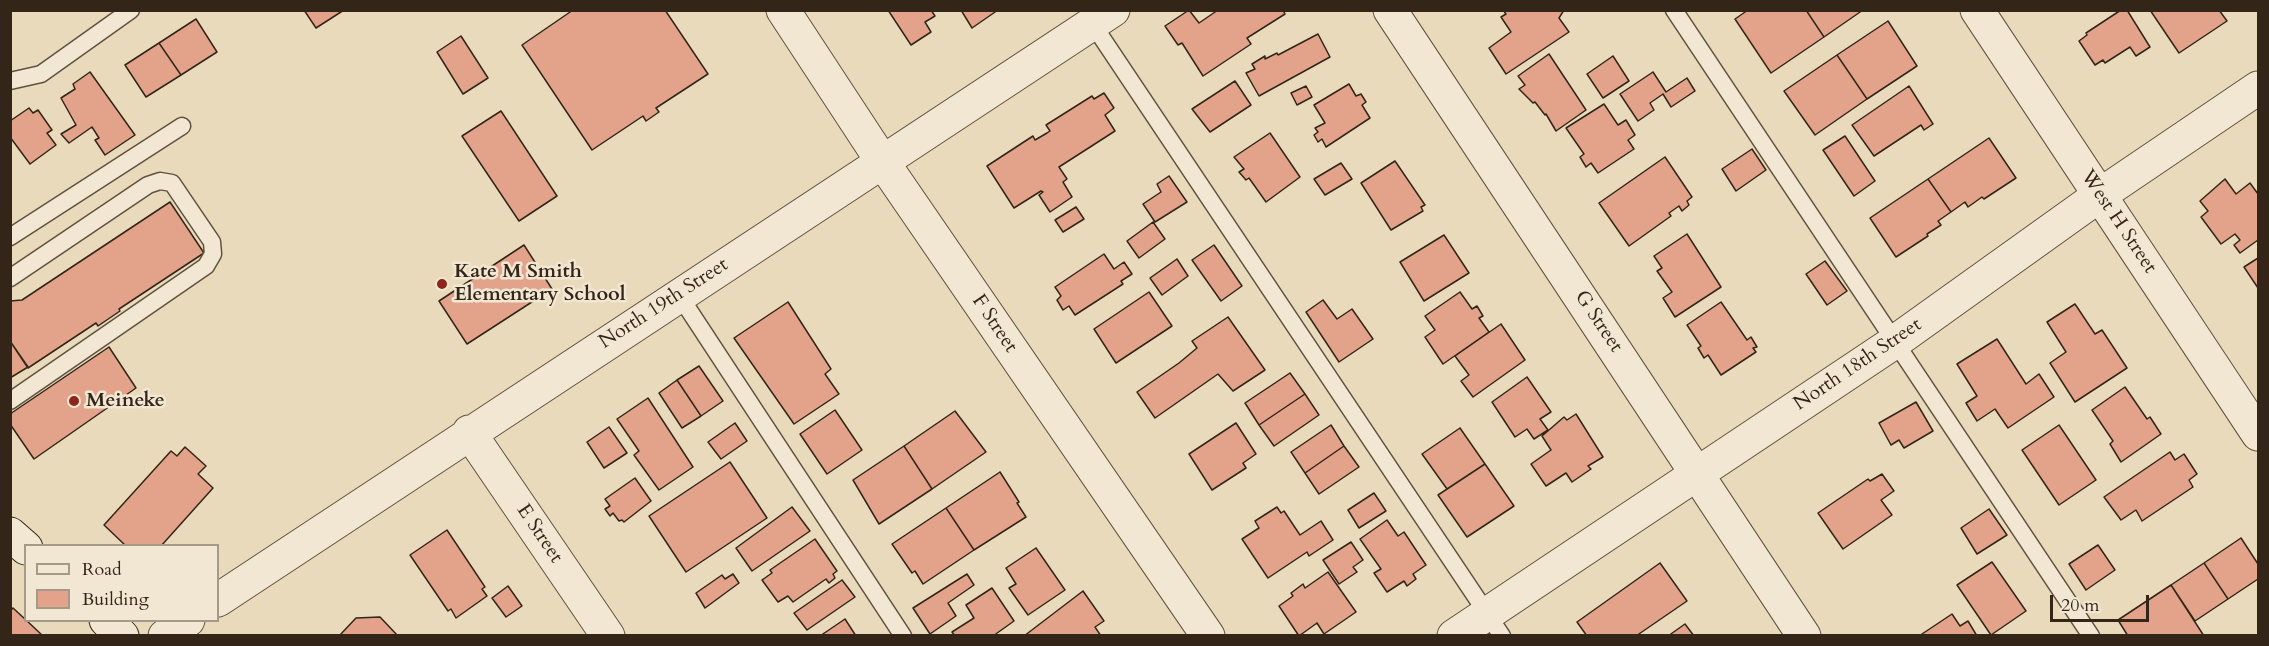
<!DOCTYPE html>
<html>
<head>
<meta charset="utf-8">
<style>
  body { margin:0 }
  #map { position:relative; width:2269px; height:646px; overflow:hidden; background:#e9dabb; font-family:Cardo,serif }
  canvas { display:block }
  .frame { position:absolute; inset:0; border:12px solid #332517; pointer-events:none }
  .legend { position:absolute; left:24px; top:544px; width:195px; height:78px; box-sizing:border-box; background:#f1e7d3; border:2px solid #a59988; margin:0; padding:8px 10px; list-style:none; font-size:18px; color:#332517 }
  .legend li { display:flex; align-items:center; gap:12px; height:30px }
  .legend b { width:30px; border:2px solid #a59988 }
  .scale { position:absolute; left:2050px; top:595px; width:99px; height:27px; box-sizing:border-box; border:3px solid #332517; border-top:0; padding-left:8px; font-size:18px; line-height:21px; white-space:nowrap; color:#332517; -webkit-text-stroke:4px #f1e7d3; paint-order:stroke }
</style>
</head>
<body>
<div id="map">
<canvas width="2269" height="646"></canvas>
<div class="frame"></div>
<ul class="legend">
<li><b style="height:8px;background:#f1e7d3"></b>Road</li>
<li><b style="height:16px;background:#e3a38b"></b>Building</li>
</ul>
<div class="scale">20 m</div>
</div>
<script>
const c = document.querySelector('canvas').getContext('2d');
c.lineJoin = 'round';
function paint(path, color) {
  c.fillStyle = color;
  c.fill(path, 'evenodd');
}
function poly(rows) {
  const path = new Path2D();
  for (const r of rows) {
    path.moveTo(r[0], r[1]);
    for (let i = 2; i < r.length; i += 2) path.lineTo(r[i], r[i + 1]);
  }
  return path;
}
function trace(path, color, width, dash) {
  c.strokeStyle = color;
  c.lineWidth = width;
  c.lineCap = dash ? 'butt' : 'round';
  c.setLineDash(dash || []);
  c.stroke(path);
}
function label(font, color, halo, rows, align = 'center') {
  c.font = font + ' Cardo,serif';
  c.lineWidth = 5;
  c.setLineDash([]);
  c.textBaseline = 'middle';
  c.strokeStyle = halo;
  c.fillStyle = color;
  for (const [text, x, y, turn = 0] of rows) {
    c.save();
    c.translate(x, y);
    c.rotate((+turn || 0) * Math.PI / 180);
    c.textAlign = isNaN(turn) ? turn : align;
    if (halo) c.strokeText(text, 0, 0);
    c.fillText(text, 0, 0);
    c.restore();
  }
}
const building = poly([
  [304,10,344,10,316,28,304,10],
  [665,10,708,74,656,108,659,112,646,121,643,116,592,150,522,45,573,10,665,10],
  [888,10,931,10,935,16,925,22,931,32,911,45,888,10],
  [961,10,998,10,972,28,961,10],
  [1189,10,1199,23,1218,10,1283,10,1285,14,1247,38,1251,44,1203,76,1182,43,1178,45,1165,26,1189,10],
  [1503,10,1564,10,1559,18,1569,32,1506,74,1489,48,1511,32,1501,17,1506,14,1503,10],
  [1748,10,1806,10,1824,37,1771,73,1735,19,1748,10],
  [1806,10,1863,10,1824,37,1806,10],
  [2121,10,2127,10,2150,47,2136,56,2130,47,2105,63,2103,60,2095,65,2079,41,2087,35,2086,33,2121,10],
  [2150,10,2219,10,2227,21,2179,53,2150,10],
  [196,19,217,52,181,75,159,43,196,19],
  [1888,21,1917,66,1867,99,1837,55,1888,21],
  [1318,34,1330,57,1259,96,1246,73,1255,69,1252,64,1265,56,1265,59,1277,53,1278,55,1318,34],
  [461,36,488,78,463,94,437,52,461,36],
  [159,43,181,75,146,97,125,65,159,43],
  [1549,54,1586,110,1556,131,1546,114,1545,115,1535,102,1533,103,1519,89,1525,85,1518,76,1549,54],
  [1837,55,1867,99,1815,135,1784,91,1837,55],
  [1613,56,1629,81,1603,98,1587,74,1613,56],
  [90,72,135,135,105,155,95,140,99,138,92,127,69,143,61,134,76,125,61,98,75,89,73,84,90,72],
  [1653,72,1666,92,1687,78,1695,91,1671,107,1663,94,1650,103,1654,110,1638,121,1620,94,1653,72],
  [1235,81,1251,105,1210,132,1192,109,1235,81],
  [1349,84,1356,96,1361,94,1366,102,1362,105,1370,118,1326,147,1322,139,1318,142,1314,135,1318,132,1315,128,1325,123,1314,105,1349,84],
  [1306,86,1312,97,1297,105,1291,93,1306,86],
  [1909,86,1933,124,1924,130,1921,125,1874,156,1852,125,1909,86],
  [1104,93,1114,108,1105,115,1115,131,1059,167,1067,179,1063,182,1072,197,1050,212,1039,195,1043,192,1041,191,1014,208,987,166,1033,136,1035,140,1047,133,1050,131,1046,125,1092,96,1094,99,1104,93],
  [1604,104,1618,125,1626,120,1635,135,1628,140,1634,149,1598,173,1591,163,1586,167,1580,157,1584,154,1566,128,1604,104],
  [29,108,33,113,38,110,52,130,47,133,56,145,30,164,10,137,10,121,29,108],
  [501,111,557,196,519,221,462,136,501,111],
  [1270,133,1300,177,1266,202,1249,178,1246,180,1239,172,1244,169,1234,157,1270,133],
  [1845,136,1875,181,1854,196,1823,150,1845,136],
  [1989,138,2016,178,1984,199,1982,197,1968,207,1965,202,1951,212,1928,179,1989,138],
  [1752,149,1766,170,1736,191,1722,169,1752,149],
  [1665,157,1692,197,1687,201,1689,205,1682,211,1679,206,1669,213,1671,216,1629,246,1599,203,1665,157],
  [1395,161,1425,205,1421,207,1423,211,1391,230,1361,183,1395,161],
  [1341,163,1352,179,1325,195,1314,179,1341,163],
  [1169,176,1187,202,1155,222,1143,204,1161,192,1157,184,1169,176],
  [1928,179,1951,212,1938,221,1941,225,1927,234,1928,236,1896,257,1870,218,1928,179],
  [2225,179,2236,194,2250,183,2258,194,2258,240,2240,253,2234,245,2240,240,2235,234,2221,244,2201,217,2208,211,2200,201,2225,179],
  [170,202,204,253,119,309,120,311,98,326,96,323,28,368,10,341,10,301,22,300,170,202],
  [1076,207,1084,219,1063,232,1055,220,1076,207],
  [1153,222,1165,239,1139,258,1127,241,1153,222],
  [1687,234,1721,287,1675,317,1663,298,1672,292,1657,271,1662,268,1654,256,1687,234],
  [1444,235,1469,273,1424,301,1400,262,1444,235],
  [524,245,552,289,467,344,439,301,524,245],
  [1214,245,1242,286,1221,301,1192,260,1214,245],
  [1104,254,1114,269,1124,262,1132,274,1121,281,1123,284,1075,315,1069,306,1063,310,1057,300,1061,296,1055,287,1104,254],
  [2258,258,2258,288,2244,267,2258,258],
  [1177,259,1188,276,1162,295,1150,278,1177,259],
  [1825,261,1847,291,1827,305,1806,274,1825,261],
  [1149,292,1172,326,1116,363,1094,329,1149,292],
  [1460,292,1472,309,1477,306,1483,316,1479,318,1489,332,1443,364,1425,337,1435,330,1425,316,1460,292],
  [1323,300,1337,319,1352,309,1373,339,1339,362,1306,312,1323,300],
  [788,302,831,369,825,374,839,394,794,424,734,338,788,302],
  [1721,302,1747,340,1751,337,1757,347,1753,348,1756,352,1721,375,1708,355,1704,358,1698,348,1701,346,1687,325,1721,302],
  [2075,304,2095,334,2102,330,2127,368,2075,402,2050,363,2066,352,2047,322,2075,304],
  [1228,317,1265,370,1233,391,1218,374,1155,418,1137,392,1179,363,1197,348,1192,341,1228,317],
  [1501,324,1525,360,1473,397,1461,381,1469,375,1455,356,1501,324],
  [1997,339,2026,384,2039,374,2054,397,2008,428,1995,409,1977,421,1966,403,1977,396,1957,364,1997,339],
  [10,341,28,367,10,378,10,341],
  [109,347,136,388,34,459,10,424,10,414,109,347],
  [699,366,723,401,701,416,677,380,699,366],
  [1290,373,1305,394,1259,425,1245,403,1290,373],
  [1527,377,1551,412,1540,419,1548,430,1534,439,1527,429,1515,437,1492,402,1527,377],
  [677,380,701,416,682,428,659,393,677,380],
  [2125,387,2147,419,2150,417,2161,434,2121,462,2110,444,2113,441,2092,410,2125,387],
  [1305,394,1319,415,1274,446,1259,425,1305,394],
  [648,398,693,467,659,490,634,455,639,451,617,419,648,398],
  [1916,402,1933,431,1904,448,1899,440,1891,445,1879,423,1916,402],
  [835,410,862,450,827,474,800,434,835,410],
  [955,411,986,452,932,489,904,446,955,411],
  [1576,414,1603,457,1588,466,1591,469,1572,482,1566,473,1546,486,1531,464,1551,450,1542,436,1564,417,1567,420,1576,414],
  [735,423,747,441,721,459,708,442,735,423],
  [1236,423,1256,454,1243,463,1246,468,1212,490,1189,454,1236,423],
  [1331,425,1344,446,1305,473,1291,452,1331,425],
  [2059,425,2096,480,2059,505,2022,450,2059,425],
  [609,427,627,453,604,468,587,442,609,427],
  [1460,428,1485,464,1447,489,1422,454,1460,428],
  [904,446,932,489,879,524,853,480,904,446],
  [1344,446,1359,467,1319,494,1305,473,1344,446],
  [185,447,206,466,198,474,213,488,161,546,126,546,104,525,171,451,177,456,185,447],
  [2170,452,2175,460,2184,454,2197,474,2189,480,2193,487,2142,521,2136,510,2121,520,2104,497,2170,452],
  [730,462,767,518,686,572,649,516,730,462],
  [1485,464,1514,506,1467,537,1438,495,1485,464],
  [1000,472,1019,502,1017,503,1026,517,974,550,946,508,1000,472],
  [1882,474,1894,491,1881,500,1892,515,1843,549,1818,513,1868,479,1870,481,1882,474],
  [635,478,651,501,624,522,622,520,619,521,613,513,610,516,605,509,610,506,605,499,635,478],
  [1374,493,1386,511,1359,528,1348,510,1374,493],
  [792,507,810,531,752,571,736,548,792,507],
  [1277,507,1281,513,1284,511,1300,535,1321,521,1333,540,1309,556,1307,552,1268,578,1242,539,1259,528,1255,521,1277,507],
  [946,508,974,550,923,584,915,571,912,573,892,544,946,508],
  [1989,509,2007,535,1977,554,1961,528,1989,509],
  [1387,520,1398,536,1404,532,1426,565,1413,574,1416,579,1407,586,1404,581,1387,592,1374,573,1381,569,1360,539,1387,520],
  [447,530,485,587,482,589,487,596,456,618,451,609,448,611,410,555,447,530],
  [2241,538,2258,564,2258,579,2228,599,2204,563,2241,538],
  [815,539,837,571,833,574,835,578,829,583,826,579,793,602,788,596,778,602,762,580,772,573,770,570,815,539],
  [1351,542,1363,560,1353,567,1357,572,1339,584,1323,560,1351,542],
  [2098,545,2115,570,2086,590,2069,564,2098,545],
  [1036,548,1065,590,1028,615,1009,588,1016,584,1006,568,1036,548],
  [1992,562,2026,611,1991,635,1957,585,1992,562],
  [1660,563,1687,601,1636,636,1587,636,1577,622,1660,563],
  [2204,563,2228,599,2195,621,2171,585,2204,563],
  [1328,572,1356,612,1324,634,1317,623,1299,636,1279,606,1293,596,1291,593,1303,584,1305,588,1328,572],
  [733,574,739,583,705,608,696,593,722,575,725,579,733,574],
  [967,574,974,585,948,603,956,616,930,634,913,608,967,574],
  [842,580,855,597,807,630,794,613,842,580],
  [2171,585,2204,636,2128,636,2118,620,2171,585],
  [508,586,522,606,506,617,492,598,508,586],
  [992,588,1014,621,993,636,955,636,952,632,974,618,966,605,992,588],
  [1083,591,1104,621,1095,627,1101,636,1024,636,1083,591],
  [13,608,26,620,43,636,13,636,10,633,10,611,13,608],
  [1952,614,1960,626,1968,621,1977,636,1919,636,1952,614],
  [380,617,398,636,339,636,356,618,380,617],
  [845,619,856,636,820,636,845,619],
  [1685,624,1694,636,1668,636,1685,624]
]);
paint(building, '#e3a38b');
trace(building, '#332517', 1.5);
const lane = poly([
  [1674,10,2091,636],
  [1090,20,1502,636],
  [10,81,41,74,131,10],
  [10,237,182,126],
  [10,278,148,185,160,181,172,183,212,242,213,254,206,266,10,401],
  [679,295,903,636]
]);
const street = poly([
  [783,10,882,161,1208,636],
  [1390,10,1804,636],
  [1977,10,2258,434],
  [469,432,608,636],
  [218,600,1113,10],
  [165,636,188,620],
  [1454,636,1896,341,2100,195,2258,88]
]);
const secondary = poly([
  [10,534,26,548],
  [106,620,122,636]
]);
trace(lane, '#605240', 19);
trace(street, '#605240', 35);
trace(secondary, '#332517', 35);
trace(lane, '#f1e7d3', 16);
trace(street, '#f1e7d3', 33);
trace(secondary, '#f1e7d3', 33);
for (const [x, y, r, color] of [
  [442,284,6,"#8f2418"],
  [74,401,6,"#8f2418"]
]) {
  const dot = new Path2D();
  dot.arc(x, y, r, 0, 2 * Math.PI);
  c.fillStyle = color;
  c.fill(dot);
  trace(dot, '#f1e7d3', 2);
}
label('20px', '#332517', '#f1e7d3', [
  ["West H Street",2118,222,56],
  ["North 19th Street",664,304,-33],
  ["G Street",1598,322,56],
  ["F Street",994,324,56],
  ["North 18th Street",1858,365,-34],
  ["E Street",539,534,56]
]);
label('bold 20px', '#332517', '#f1e7d3', [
  ["Kate M Smith",454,272],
  ["Elementary School",454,295],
  ["Meineke",86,401]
], 'left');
</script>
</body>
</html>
